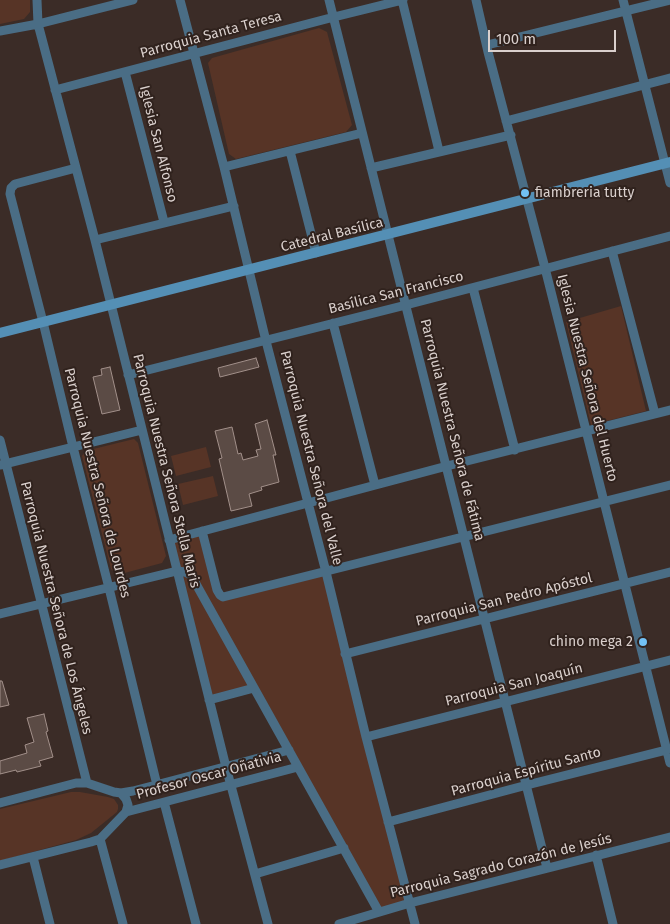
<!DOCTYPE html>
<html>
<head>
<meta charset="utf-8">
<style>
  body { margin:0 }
  #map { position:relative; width:670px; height:924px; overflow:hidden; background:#3b2c27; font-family:"Fira Sans",sans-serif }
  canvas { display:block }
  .scale { position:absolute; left:488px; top:30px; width:128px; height:22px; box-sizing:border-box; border:2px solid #dad0cd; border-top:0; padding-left:6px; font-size:15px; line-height:18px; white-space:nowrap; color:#dad0cd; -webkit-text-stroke:4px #30221d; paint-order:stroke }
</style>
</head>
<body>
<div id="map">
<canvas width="670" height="924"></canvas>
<div class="scale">100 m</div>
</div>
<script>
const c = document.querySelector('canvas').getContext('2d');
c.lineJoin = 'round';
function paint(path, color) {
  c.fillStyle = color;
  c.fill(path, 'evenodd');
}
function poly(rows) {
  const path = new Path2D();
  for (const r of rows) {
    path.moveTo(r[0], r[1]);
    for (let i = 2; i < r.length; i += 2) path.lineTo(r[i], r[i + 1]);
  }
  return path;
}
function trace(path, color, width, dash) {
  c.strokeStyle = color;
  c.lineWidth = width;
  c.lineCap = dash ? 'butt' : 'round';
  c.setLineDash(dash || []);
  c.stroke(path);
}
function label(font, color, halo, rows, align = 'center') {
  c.font = font + ' "Fira Sans",sans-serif';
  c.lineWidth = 4;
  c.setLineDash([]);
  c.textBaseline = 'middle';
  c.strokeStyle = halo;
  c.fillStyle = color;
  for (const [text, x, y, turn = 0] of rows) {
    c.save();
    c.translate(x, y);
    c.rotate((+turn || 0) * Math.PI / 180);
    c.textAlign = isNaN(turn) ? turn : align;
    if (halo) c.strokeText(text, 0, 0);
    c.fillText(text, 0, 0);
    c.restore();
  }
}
paint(poly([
  [0,0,30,0,30,12,24,19,0,24],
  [319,28,327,32,352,125,346,132,236,159,229,154,208,63,212,58],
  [621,306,646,411,591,425,566,322],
  [134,439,138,443,166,556,162,563,117,575,111,569,82,456,85,451],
  [206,447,211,467,176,476,171,456],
  [213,476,218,496,183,505,178,484],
  [201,532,220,595,326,572,409,902,379,911,254,688,209,700,170,540],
  [71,792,80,792,108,797,114,799,118,805,118,809,117,812,91,833,76,840,0,861,0,809]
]), '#573426');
const building = poly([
  [256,358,259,367,220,377,218,368,256,358],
  [110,367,120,410,102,414,93,377,102,375,101,369,110,367],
  [267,420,276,455,273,455,279,482,261,487,262,490,249,494,252,506,231,511,219,459,222,458,215,431,232,427,238,454,241,453,243,460,258,456,256,450,261,449,255,424,267,420],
  [0,681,2,681,9,705,0,707,0,681],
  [44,714,48,731,46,732,53,757,39,761,41,766,17,772,16,770,0,774,0,761,27,753,25,745,34,742,27,718,44,714]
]);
paint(building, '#5b4b45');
trace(building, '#a2908a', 1);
trace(poly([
  [37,0,38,24,95,240,226,767,268,924],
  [180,0,224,167,266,341,326,572,366,737,415,924],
  [329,0,547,868],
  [402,0,439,151],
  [476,0,488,52,545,268,670,763],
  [623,0,670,183],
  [0,31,38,24,133,0],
  [487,45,670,0],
  [125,72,164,222],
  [55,90,334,17,403,0],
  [506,121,670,78],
  [290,151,316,253],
  [224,167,362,133],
  [76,168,15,184,11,188,10,194,43,322,73,447,109,588,157,785],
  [371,168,511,135],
  [95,240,234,206],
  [612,251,655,414],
  [473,288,515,450],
  [333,323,375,485],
  [128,375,406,305,670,236],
  [0,440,87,783],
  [1,465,142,430],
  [202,531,217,590,220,595,223,597,227,596,670,485],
  [169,540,447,466,670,410],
  [0,614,177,571,185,572,191,575,379,912],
  [345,654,670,572],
  [209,700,254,688],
  [366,737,670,660],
  [164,802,196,924],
  [0,803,76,783,87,783,114,792,121,793,133,791,289,750],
  [126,812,298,767],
  [388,822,527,785,670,749],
  [100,839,123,924],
  [596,855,613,924],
  [33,857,50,924],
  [0,865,91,842,100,839,126,812,128,805,126,799,121,793],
  [255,874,344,848],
  [339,924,410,903,670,837]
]), '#4a6d85', 9);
trace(poly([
  [0,333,670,162]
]), '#548fb5', 10);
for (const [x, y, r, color] of [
  [525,193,5,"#72c1f5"],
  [643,642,5,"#72c1f5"]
]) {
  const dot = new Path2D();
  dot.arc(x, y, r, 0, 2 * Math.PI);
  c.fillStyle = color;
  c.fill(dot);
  trace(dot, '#30221d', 2);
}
label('14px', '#dad0cd', '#30221d', [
  ["Parroquia Santa Teresa",211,35,-15],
  ["Iglesia San Alfonso",158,144,76],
  ["Catedral Basílica",332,235,-14],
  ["Basílica San Francisco",396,293,-14],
  ["Iglesia Nuestra Señora del Huerto",587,378,76],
  ["Parroquia Nuestra Señora de Fátima",452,430,76],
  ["Parroquia Nuestra Señora del Valle",311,458,76],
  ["Parroquia Nuestra Señora Stella Maris",166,471,76],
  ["Parroquia Nuestra Señora de Lourdes",97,483,76],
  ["Parroquia San Pedro Apóstol",504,600,-14],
  ["Parroquia Nuestra Señora de Los Ángeles",56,608,76],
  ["Parroquia San Joaquín",514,685,-14],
  ["Parroquia Espíritu Santo",526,772,-15],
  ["Profesor Oscar Oñativia",209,776,-15],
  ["Parroquia Sagrado Corazón de Jesús",501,866,-14]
]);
label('14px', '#dad0cd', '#30221d', [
  ["fiambreria tutty",535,193],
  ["chino mega 2",633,642,"right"]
], 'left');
</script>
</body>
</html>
